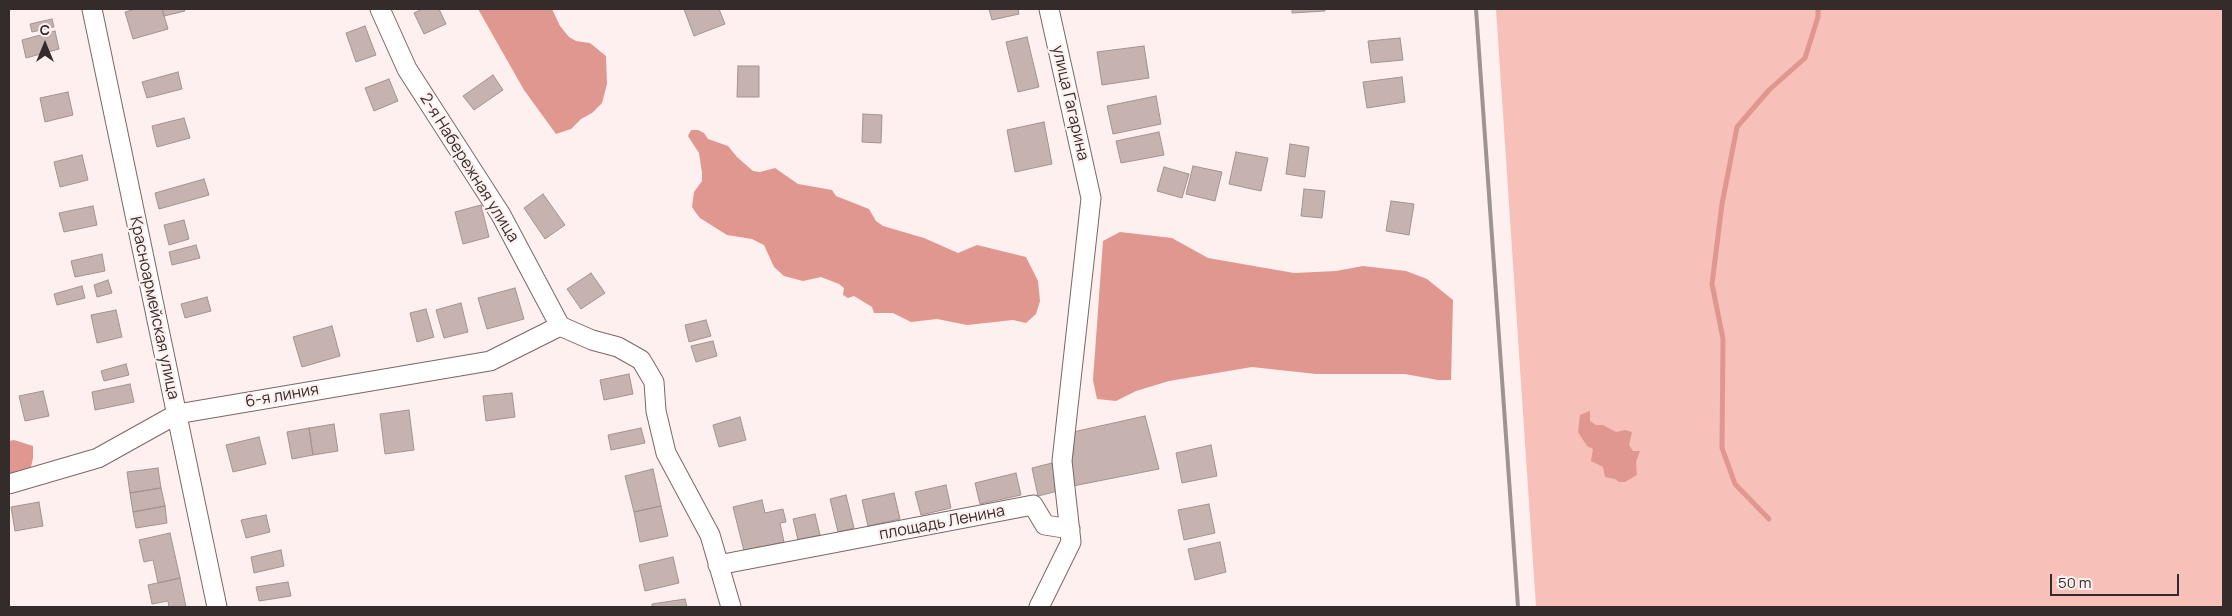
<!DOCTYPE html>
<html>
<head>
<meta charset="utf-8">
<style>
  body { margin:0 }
  #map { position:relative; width:2232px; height:616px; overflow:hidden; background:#fdf0ee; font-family:Manrope,sans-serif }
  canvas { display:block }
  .frame { position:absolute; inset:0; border:10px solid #342c2b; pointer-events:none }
  .north { position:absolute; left:20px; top:20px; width:50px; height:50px; -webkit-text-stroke:4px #fdf0ee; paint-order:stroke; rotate:0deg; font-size:14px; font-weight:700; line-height:20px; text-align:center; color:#342c2b }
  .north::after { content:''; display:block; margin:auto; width:18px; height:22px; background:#342c2b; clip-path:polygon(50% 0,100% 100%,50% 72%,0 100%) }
  .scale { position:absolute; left:2050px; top:574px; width:129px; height:22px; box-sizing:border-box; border:2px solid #342c2b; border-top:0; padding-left:6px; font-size:15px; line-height:18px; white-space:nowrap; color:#342c2b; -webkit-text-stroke:4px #fdf0ee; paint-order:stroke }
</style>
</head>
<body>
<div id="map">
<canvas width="2232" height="616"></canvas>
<div class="frame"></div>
<div class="north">С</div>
<div class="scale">50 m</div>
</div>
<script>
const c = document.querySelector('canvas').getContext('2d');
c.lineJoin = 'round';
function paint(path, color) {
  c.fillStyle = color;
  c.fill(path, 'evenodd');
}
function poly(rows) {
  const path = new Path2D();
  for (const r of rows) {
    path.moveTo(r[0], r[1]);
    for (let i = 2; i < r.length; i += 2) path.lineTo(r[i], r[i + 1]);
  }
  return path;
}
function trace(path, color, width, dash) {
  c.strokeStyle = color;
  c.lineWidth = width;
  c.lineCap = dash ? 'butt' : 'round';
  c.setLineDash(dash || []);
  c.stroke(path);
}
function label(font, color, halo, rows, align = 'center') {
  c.font = font + ' Manrope,sans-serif';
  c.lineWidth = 4.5;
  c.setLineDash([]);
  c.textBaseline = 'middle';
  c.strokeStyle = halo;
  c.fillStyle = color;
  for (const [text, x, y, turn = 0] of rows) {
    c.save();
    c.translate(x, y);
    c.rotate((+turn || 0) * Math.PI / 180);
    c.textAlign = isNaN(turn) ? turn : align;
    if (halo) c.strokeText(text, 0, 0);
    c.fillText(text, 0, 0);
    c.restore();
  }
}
paint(poly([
  [1496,9,2223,9,2223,607,1536,607]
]), '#f7c0b9');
paint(poly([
  [478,9,552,9,560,26,569,37,576,41,590,43,606,56,607,84,602,103,592,113,581,119,571,129,556,134,524,90],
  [691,130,698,130,704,133,708,139,728,146,737,157,753,171,760,172,775,168,798,184,832,190,836,196,869,209,876,221,883,226,924,238,958,253,977,245,1026,257,1038,281,1040,301,1036,314,1026,323,1013,320,967,325,937,319,911,322,893,313,874,313,872,307,854,296,848,298,843,295,844,288,839,284,821,277,803,281,784,276,774,267,764,245,752,239,727,235,700,218,696,213,692,207,694,192,702,181,702,173,699,153,688,136],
  [1120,232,1172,238,1208,258,1294,273,1336,271,1363,266,1406,271,1427,279,1453,300,1451,380,1438,380,1405,374,1316,374,1252,367,1169,381,1136,391,1116,401,1097,399,1093,380,1103,241],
  [1590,411,1590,421,1596,425,1603,425,1616,432,1625,430,1632,432,1629,445,1633,451,1640,451,1636,462,1637,475,1625,482,1619,482,1615,479,1605,477,1603,467,1591,461,1593,449,1587,446,1578,432,1580,415],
  [14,440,33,446,33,458,31,467,9,475,9,441]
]), '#e0978f');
trace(poly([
  [1769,519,1735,484,1722,448,1723,339,1712,284,1722,204,1737,127,1769,90,1805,58,1818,17,1818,9]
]), '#e0978f', 5);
const building = poly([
  [136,9,162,9,168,29,133,39,125,12,136,9],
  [162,9,184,9,185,11,164,16,162,9],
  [422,9,439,9,446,24,424,34,414,13,422,9],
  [684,9,719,9,725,24,694,36,684,9],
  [989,9,1018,9,1019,14,992,20,989,9],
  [1292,9,1325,9,1325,11,1292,13,1292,9],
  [52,19,54,27,32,32,30,24,52,19],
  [365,26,376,55,356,62,346,33,365,26],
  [55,31,59,49,26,58,22,40,55,31],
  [1027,37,1039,87,1018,92,1006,42,1027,37],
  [1400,38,1403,60,1371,63,1368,41,1400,38],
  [1144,46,1149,78,1102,85,1097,52,1144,46],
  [738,66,759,66,759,97,737,97,738,66],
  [178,72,182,89,147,98,142,82,178,72],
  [493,75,503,90,474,110,463,96,493,75],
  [1402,77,1405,102,1367,108,1363,82,1402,77],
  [389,79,398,101,374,111,365,88,389,79],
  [68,92,73,115,45,122,40,98,68,92],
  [1156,96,1161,124,1113,134,1107,106,1156,96],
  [863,114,882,115,881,143,862,142,863,114],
  [184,118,190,138,157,147,152,126,184,118],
  [1044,122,1052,164,1015,172,1007,130,1044,122],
  [1159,132,1164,155,1121,163,1116,141,1159,132],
  [1290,144,1309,147,1305,177,1286,174,1290,144],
  [1236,152,1268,158,1261,191,1229,184,1236,152],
  [82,155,88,180,60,187,54,162,82,155],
  [1193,166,1222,172,1215,201,1186,194,1193,166],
  [1164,167,1189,174,1182,198,1157,191,1164,167],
  [204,179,209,195,159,209,155,193,204,179],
  [1304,189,1325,191,1322,218,1301,216,1304,189],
  [543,194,565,225,545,239,524,208,543,194],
  [1391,201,1414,204,1409,235,1386,231,1391,201],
  [481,205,489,237,463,244,455,212,481,205],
  [93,206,97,225,64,232,59,213,93,206],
  [184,220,189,239,169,245,164,225,184,220],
  [196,245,200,258,172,265,169,252,196,245],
  [102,254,105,271,75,277,71,261,102,254],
  [591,273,605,293,581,309,567,289,591,273],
  [108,280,112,293,97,297,94,285,108,280],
  [82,286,85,298,57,305,54,294,82,286],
  [515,288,524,319,487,329,478,298,515,288],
  [207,297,211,311,185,318,181,304,207,297],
  [461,303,468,332,444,338,436,310,461,303],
  [426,309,434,337,417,342,410,313,426,309],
  [116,310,122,337,97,343,91,315,116,310],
  [706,320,711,336,689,342,685,325,706,320],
  [332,326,340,356,302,367,293,337,332,326],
  [713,341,717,356,696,362,691,346,713,341],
  [126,364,129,375,104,381,101,371,126,364],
  [629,374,633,394,604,400,600,380,629,374],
  [130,384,134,402,95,410,92,392,130,384],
  [43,391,49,416,25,421,19,396,43,391],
  [512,393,515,417,486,421,483,396,512,393],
  [409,410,414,450,385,454,380,414,409,410],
  [1145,416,1159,469,1073,486,1068,456,1074,454,1073,432,1145,416],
  [740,417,746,440,719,447,713,425,740,417],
  [334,424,338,451,313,455,309,428,334,424],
  [309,428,313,455,292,459,287,432,309,428],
  [641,428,645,443,611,450,608,435,641,428],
  [259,437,266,464,233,472,226,445,259,437],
  [1211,445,1217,476,1182,483,1176,453,1211,445],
  [1052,463,1058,491,1038,496,1032,468,1052,463],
  [158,468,161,488,130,493,127,472,158,468],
  [653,469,661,506,634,512,625,476,653,469],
  [1016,473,1021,495,980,504,975,483,1016,473],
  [946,485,951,508,921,515,915,492,946,485],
  [161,488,165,506,133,512,130,493,161,488],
  [894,493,900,519,868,526,862,500,894,493],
  [846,495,854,528,838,532,830,499,846,495],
  [762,500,765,513,783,509,786,522,780,523,784,542,744,551,733,507,762,500],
  [39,502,43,526,15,531,11,507,39,502],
  [1209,504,1215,533,1184,540,1178,510,1209,504],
  [165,506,167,523,136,528,133,512,165,506],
  [661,506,668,536,640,542,634,512,661,506],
  [815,514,820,535,798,540,793,519,815,514],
  [266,515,270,532,246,538,241,520,266,515],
  [170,533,180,578,158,583,153,560,144,562,139,540,170,533],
  [1220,542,1226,572,1195,580,1188,549,1220,542],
  [281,550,284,566,254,573,251,557,281,550],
  [673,557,679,583,645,591,639,565,673,557],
  [180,578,186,607,169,607,168,601,152,604,148,585,180,578],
  [288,582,291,596,259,601,256,587,288,582],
  [685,599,687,607,652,607,652,604,685,599]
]);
paint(building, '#c6b2af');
trace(building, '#a59290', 1);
const street = poly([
  [92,9,217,607],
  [380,9,407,69,501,215,560,326],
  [560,326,592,340,618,347,641,360,654,382,656,411,666,453,710,535,731,607],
  [9,484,98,458,177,414,490,361,560,326],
  [718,565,1033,505,1045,525,1070,529],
  [1039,607,1071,542,1062,461,1091,198,1049,9]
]);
trace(street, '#7a6866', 21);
trace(street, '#fff', 19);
trace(poly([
  [1476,9,1518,607]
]), '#9d9391', 4);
label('16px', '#342c2b', '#fdf0ee', [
  ["улица Гагарина",1070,103,77],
  ["2-я Набережная улица",469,168,58],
  ["Красноармейская улица",154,308,78],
  ["6-я линия",282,396,-10],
  ["площадь Ленина",942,523,-11]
]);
</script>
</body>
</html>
